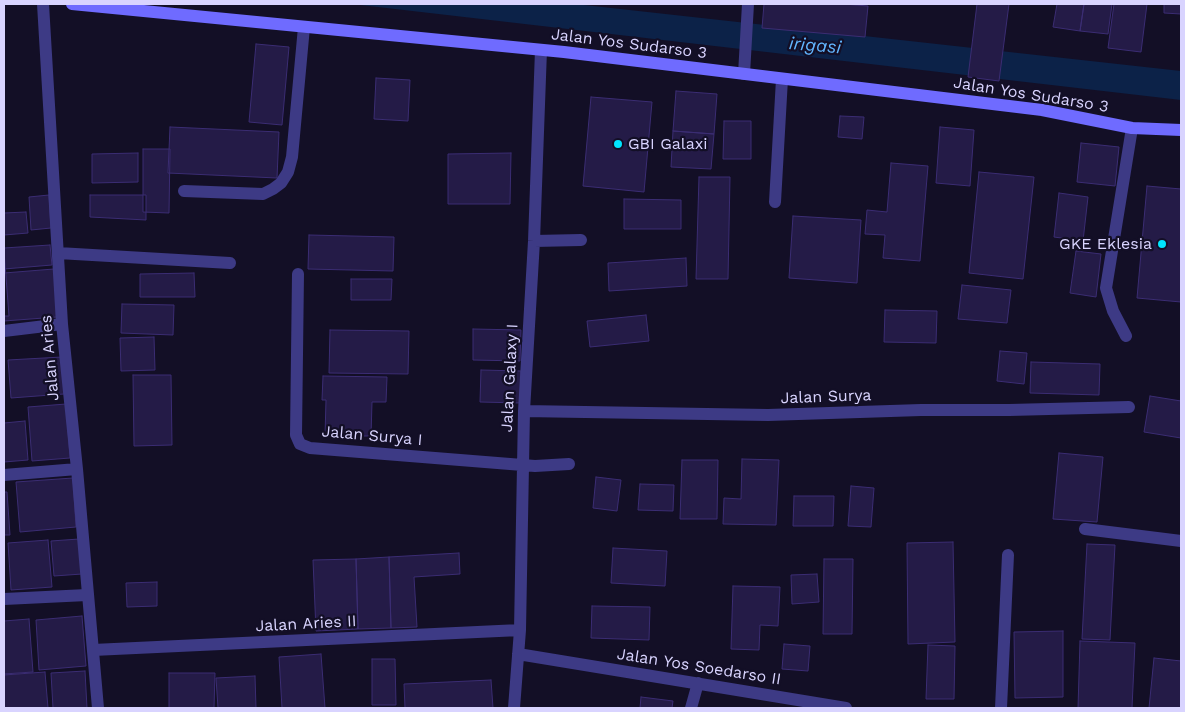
<!DOCTYPE html>
<html>
<head>
<meta charset="utf-8">
<style>
  body { margin:0 }
  #map { position:relative; width:1185px; height:712px; overflow:hidden; background:#130f26; font-family:"Work Sans",sans-serif }
  canvas { display:block }
  .frame { position:absolute; inset:0; border:5px solid #d9d4ff; pointer-events:none }
</style>
</head>
<body>
<div id="map">
<canvas width="1185" height="712"></canvas>
<div class="frame"></div>
</div>
<script>
const c = document.querySelector('canvas').getContext('2d');
c.lineJoin = 'round';
function paint(path, color) {
  c.fillStyle = color;
  c.fill(path, 'evenodd');
}
function poly(rows) {
  const path = new Path2D();
  for (const r of rows) {
    path.moveTo(r[0], r[1]);
    for (let i = 2; i < r.length; i += 2) path.lineTo(r[i], r[i + 1]);
  }
  return path;
}
function trace(path, color, width, dash) {
  c.strokeStyle = color;
  c.lineWidth = width;
  c.lineCap = dash ? 'butt' : 'round';
  c.setLineDash(dash || []);
  c.stroke(path);
}
function label(font, color, halo, rows, align = 'center') {
  c.font = font + ' "Work Sans",sans-serif';
  c.lineWidth = 4.5;
  c.setLineDash([]);
  c.textBaseline = 'middle';
  c.strokeStyle = halo;
  c.fillStyle = color;
  for (const [text, x, y, turn = 0] of rows) {
    c.save();
    c.translate(x, y);
    c.rotate((+turn || 0) * Math.PI / 180);
    c.textAlign = isNaN(turn) ? turn : align;
    if (halo) c.strokeText(text, 0, 0);
    c.fillText(text, 0, 0);
    c.restore();
  }
}
paint(poly([
  [352,4,575,4,1181,71,1181,100]
]), '#0c2248');
const building = poly([
  [764,4,844,4,868,6,865,37,762,28,764,4],
  [977,4,1009,4,999,81,968,77,977,4],
  [1057,4,1084,4,1080,31,1053,27,1057,4],
  [1084,4,1112,4,1108,34,1080,31,1084,4],
  [1114,4,1147,4,1141,52,1108,48,1114,4],
  [1164,4,1181,4,1181,14,1164,13,1164,4],
  [256,44,289,47,282,125,249,122,256,44],
  [376,78,410,80,408,121,374,119,376,78],
  [676,91,717,94,714,134,673,131,676,91],
  [591,97,652,102,644,192,583,186,591,97],
  [840,116,864,117,862,139,838,137,840,116],
  [724,121,751,121,751,159,723,159,724,121],
  [170,127,279,132,277,178,168,173,170,127],
  [940,127,974,130,970,186,936,183,940,127],
  [673,131,714,134,711,169,671,167,673,131],
  [1081,143,1119,147,1115,186,1077,182,1081,143],
  [143,149,170,149,169,213,143,212,143,149],
  [138,153,138,182,92,183,92,154,138,153],
  [511,153,510,204,448,204,448,154,511,153],
  [891,163,928,166,920,261,883,258,885,235,865,234,867,210,887,212,891,163],
  [979,172,1034,177,1023,279,969,273,979,172],
  [699,177,730,177,728,279,696,279,699,177],
  [1147,186,1181,189,1181,302,1137,298,1147,186],
  [1059,193,1088,197,1083,241,1054,237,1059,193],
  [49,195,51,228,31,230,29,197,49,195],
  [90,195,146,195,146,220,90,217,90,195],
  [624,199,681,200,681,229,624,229,624,199],
  [26,212,28,233,4,235,4,213,26,212],
  [793,216,861,220,857,283,789,278,793,216],
  [309,235,394,237,393,271,308,269,309,235],
  [50,245,52,265,4,269,4,248,50,245],
  [4,251,9,316,4,316,4,251],
  [1076,251,1101,254,1096,297,1070,293,1076,251],
  [686,258,687,286,609,291,608,263,686,258],
  [54,269,57,317,4,321,4,273,54,269],
  [194,273,195,297,140,297,140,274,194,273],
  [351,279,392,279,391,300,351,300,351,279],
  [962,285,1011,290,1007,323,958,319,962,285],
  [122,304,174,305,173,335,121,333,122,304],
  [885,310,937,311,936,343,884,342,885,310],
  [646,315,649,341,590,347,587,321,646,315],
  [473,329,521,330,520,361,473,360,473,329],
  [330,330,409,331,408,374,329,373,330,330],
  [154,337,155,370,121,371,120,338,154,337],
  [1000,351,1027,353,1024,384,997,381,1000,351],
  [62,357,64,394,11,398,8,360,62,357],
  [1031,362,1100,364,1099,395,1030,393,1031,362],
  [481,370,521,371,521,403,480,402,481,370],
  [133,375,171,375,172,445,134,446,133,375],
  [323,376,387,377,386,402,372,402,371,436,325,436,326,400,322,400,323,376],
  [1150,396,1181,401,1181,438,1144,432,1150,396],
  [66,404,70,458,32,461,28,407,66,404],
  [25,421,28,460,4,462,4,423,25,421],
  [1059,453,1103,457,1097,522,1053,519,1059,453],
  [742,459,779,460,776,525,723,524,724,498,741,499,742,459],
  [682,460,718,460,717,519,680,519,682,460],
  [596,477,621,480,617,511,593,508,596,477],
  [73,478,76,527,20,532,16,482,73,478],
  [640,484,674,485,673,511,638,510,640,484],
  [851,486,874,488,871,527,848,526,851,486],
  [4,492,7,492,10,535,4,535,4,492],
  [794,496,834,496,833,526,793,526,794,496],
  [79,539,82,574,54,576,51,541,79,539],
  [48,540,52,587,11,590,8,543,48,540],
  [953,542,955,642,908,644,907,543,953,542],
  [1087,544,1115,545,1110,640,1082,639,1087,544],
  [613,548,667,551,665,586,611,583,613,548],
  [459,553,460,574,414,577,417,627,391,628,389,557,459,553],
  [389,557,391,628,358,629,356,559,389,557],
  [356,559,358,629,316,631,313,560,356,559],
  [824,559,853,559,852,634,823,634,824,559],
  [817,574,819,602,792,604,791,575,817,574],
  [157,582,157,606,127,607,126,583,157,582],
  [733,586,780,587,778,626,760,625,759,650,731,649,733,586],
  [592,606,650,607,649,640,591,638,592,606],
  [82,616,86,666,39,670,36,620,82,616],
  [29,619,33,672,4,674,4,621,29,619],
  [1063,631,1063,697,1015,698,1014,632,1063,631],
  [1080,641,1135,643,1132,708,1078,708,1080,641],
  [784,644,810,646,808,671,782,669,784,644],
  [928,645,955,646,954,699,926,699,928,645],
  [321,654,325,708,282,708,279,657,321,654],
  [1154,658,1181,661,1181,708,1149,708,1154,658],
  [372,659,395,659,396,705,372,705,372,659],
  [85,671,87,708,53,708,51,673,85,671],
  [45,672,48,708,4,708,4,675,45,672],
  [169,673,215,673,214,708,169,708,169,673],
  [255,676,256,708,218,708,216,678,255,676],
  [491,680,493,708,405,708,404,684,491,680],
  [641,697,673,701,672,708,640,708,641,697]
]);
paint(building, '#241b47');
trace(building, '#3b2d73', 1);
trace(poly([
  [43,4,62,324,77,469,98,708],
  [744,74,748,4],
  [184,191,263,194,273,189,281,183,288,172,292,157,304,27],
  [775,202,782,79],
  [534,241,581,240],
  [58,253,230,263],
  [298,274,296,435,300,444,310,448,535,466,569,464],
  [4,331,62,324],
  [1126,336,1113,311,1106,288,1132,128],
  [524,411,768,415,921,410,1009,410,1129,407],
  [4,475,77,469],
  [1085,529,1181,541],
  [4,599,87,595],
  [93,650,520,630],
  [518,654,846,708],
  [514,708,520,630,524,411,534,241,541,50],
  [691,708,698,683],
  [1001,708,1008,555]
]), '#3d3a85', 12);
trace(poly([
  [72,4,564,52,1042,110,1132,128,1181,130]
]), '#6f6bff', 12);
for (const [x, y, r, color] of [
  [618,144,5,"#00e5ff"],
  [1162,244,5,"#00e5ff"]
]) {
  const dot = new Path2D();
  dot.arc(x, y, r, 0, 2 * Math.PI);
  c.fillStyle = color;
  c.fill(dot);
  trace(dot, '#130f26', 2);
}
label('16px', '#d9d4ff', '#130f26', [
  ["Jalan Yos Sudarso 3",629,44,7],
  ["Jalan Yos Sudarso 3",1031,95,9],
  ["Jalan Aries",50,358,-95],
  ["Jalan Galaxy I",510,378,-87],
  ["Jalan Surya",826,397,-2],
  ["Jalan Surya I",372,436,5],
  ["Jalan Aries II",306,624,-3],
  ["Jalan Yos Soedarso II",699,667,9]
]);
label('16px', '#d9d4ff', '#130f26', [
  ["GBI Galaxi",628,144],
  ["GKE Eklesia",1152,244,"right"]
], 'left');
label('italic 18px', '#62b6ff', '#130f26', [
  ["irigasi",815,46,5]
]);
</script>
</body>
</html>
